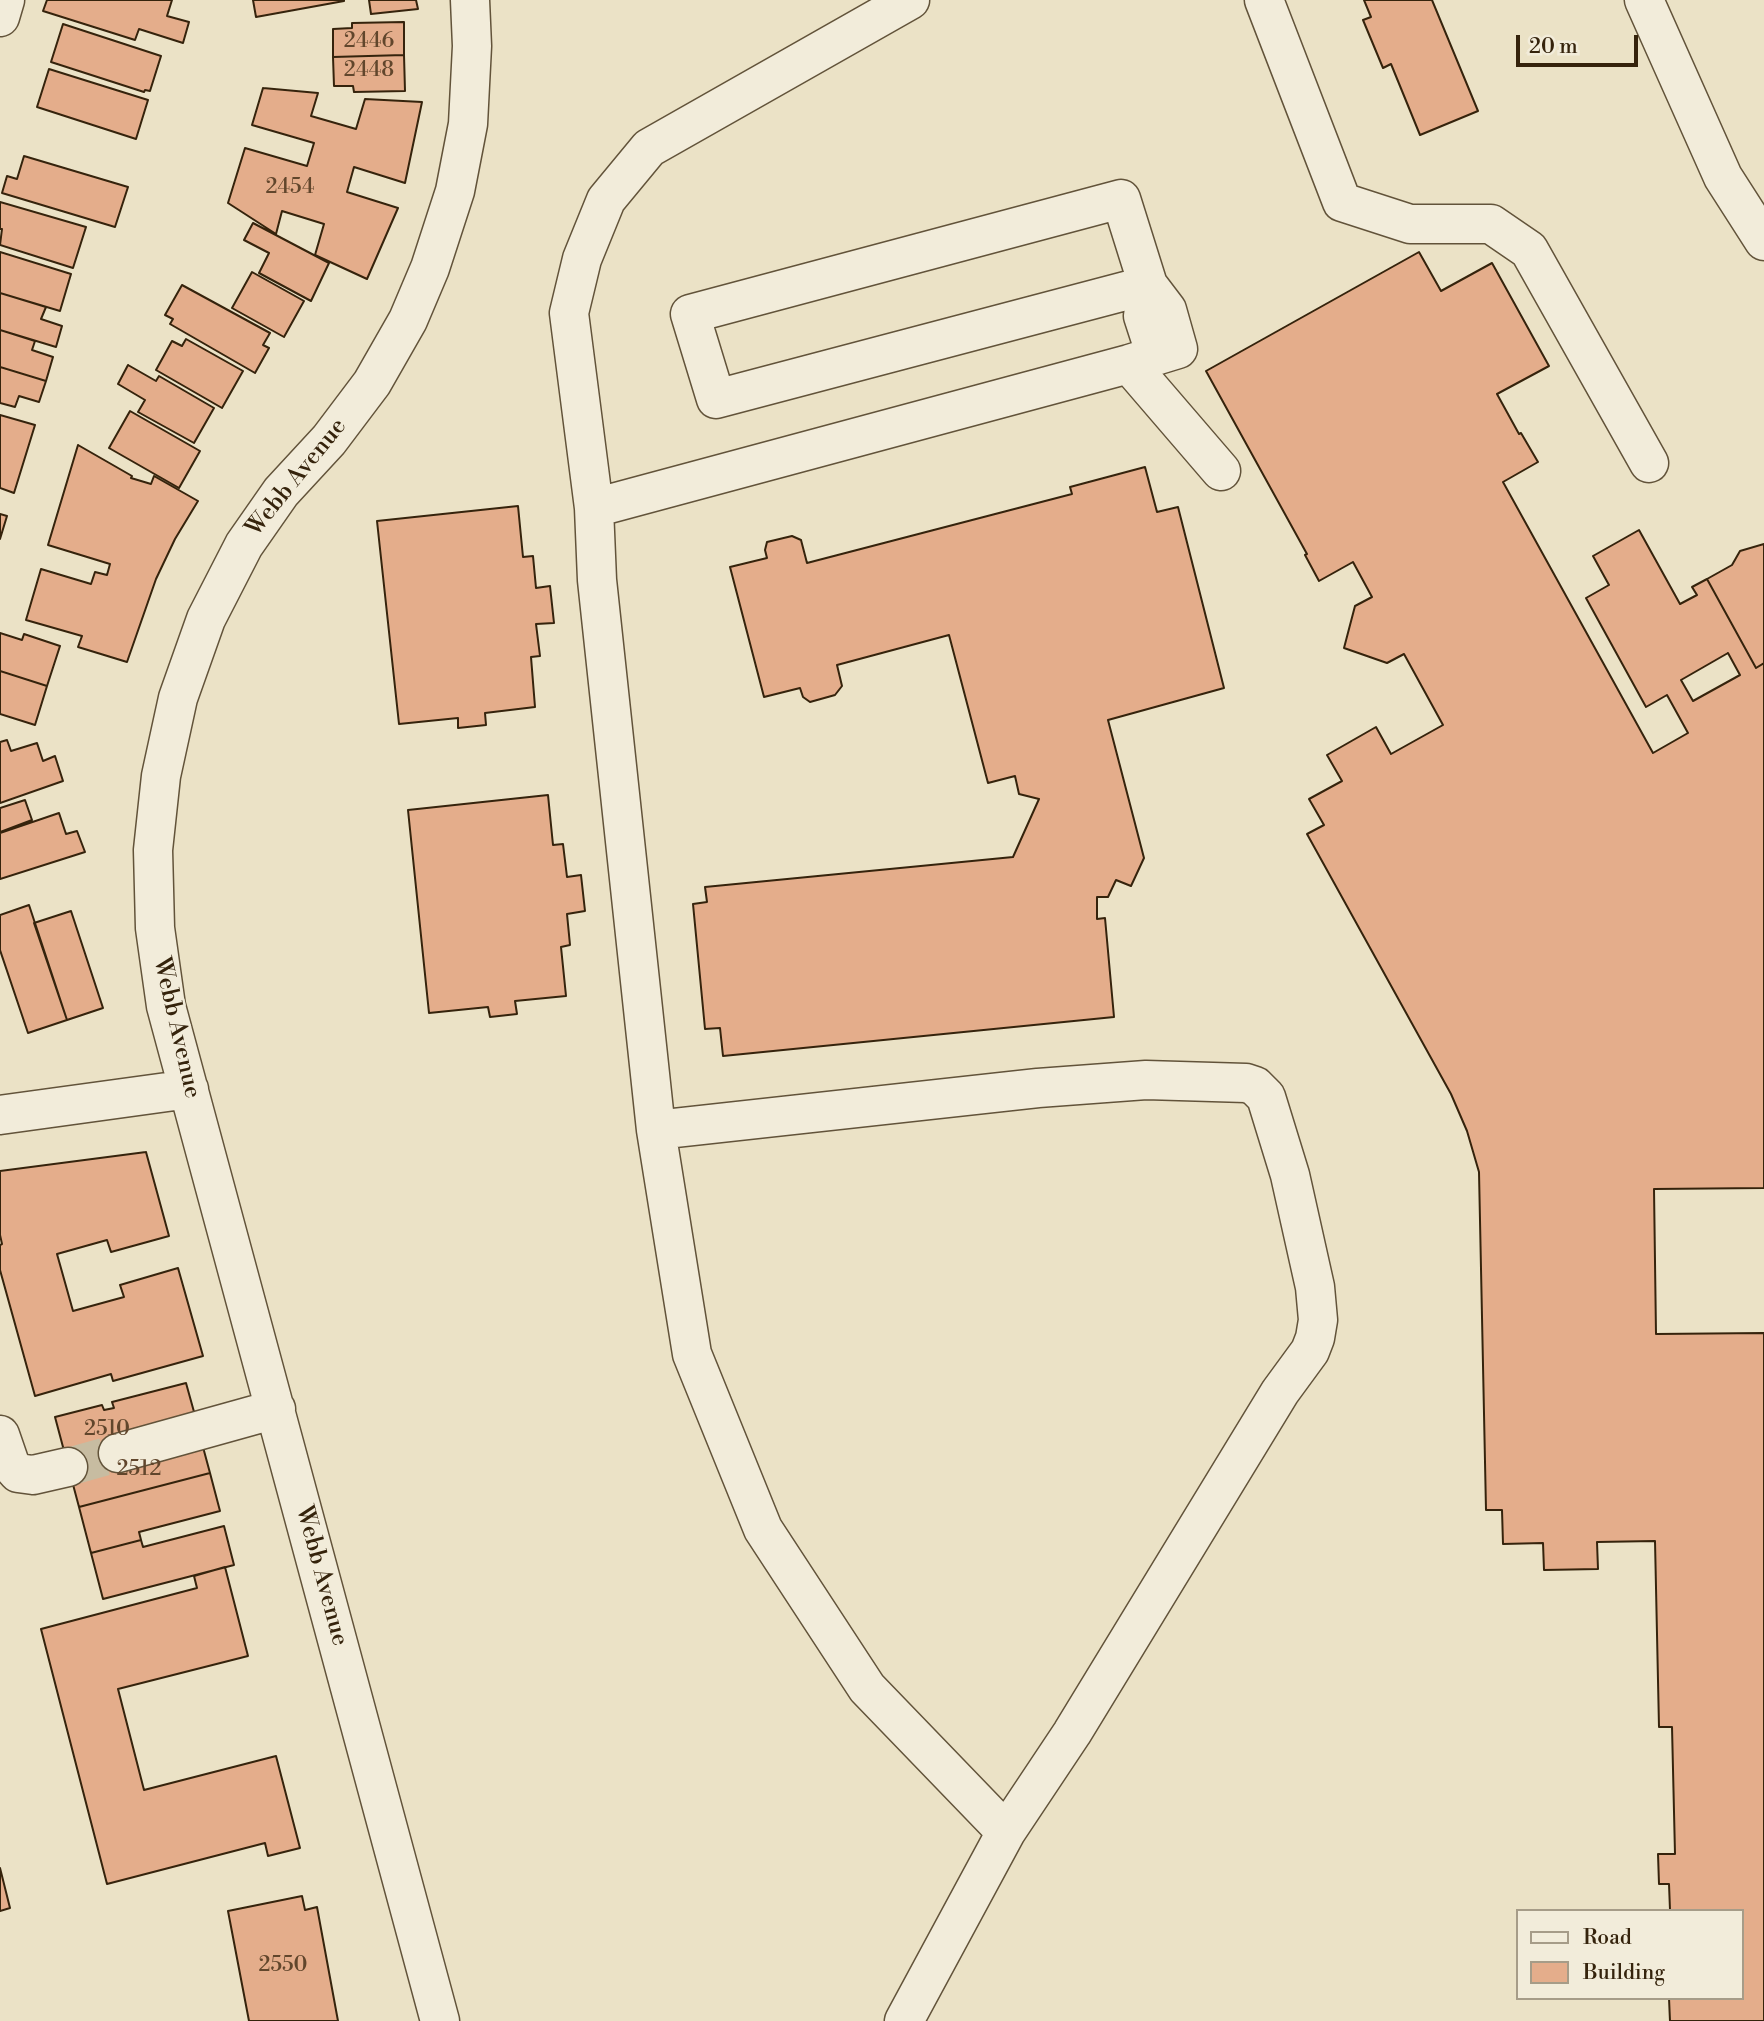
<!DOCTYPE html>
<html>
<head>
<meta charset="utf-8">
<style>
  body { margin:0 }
  #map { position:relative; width:1764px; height:2021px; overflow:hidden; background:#ebe2c6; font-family:"Libre Bodoni",serif }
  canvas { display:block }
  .legend { position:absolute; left:1516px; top:1909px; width:228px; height:91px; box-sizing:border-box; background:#f2ecda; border:2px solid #a69c88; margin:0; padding:9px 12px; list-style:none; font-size:21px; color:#35230c }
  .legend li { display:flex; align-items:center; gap:14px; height:35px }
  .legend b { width:35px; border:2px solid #a69c88 }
  .scale { position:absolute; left:1516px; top:35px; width:122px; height:32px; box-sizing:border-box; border:4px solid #35230c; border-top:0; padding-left:9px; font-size:21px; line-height:24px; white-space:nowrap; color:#35230c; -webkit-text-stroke:5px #f2ecda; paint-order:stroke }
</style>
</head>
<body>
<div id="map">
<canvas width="1764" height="2021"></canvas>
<ul class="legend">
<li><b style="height:9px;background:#f2ecda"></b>Road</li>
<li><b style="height:19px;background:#e4ad8b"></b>Building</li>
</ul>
<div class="scale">20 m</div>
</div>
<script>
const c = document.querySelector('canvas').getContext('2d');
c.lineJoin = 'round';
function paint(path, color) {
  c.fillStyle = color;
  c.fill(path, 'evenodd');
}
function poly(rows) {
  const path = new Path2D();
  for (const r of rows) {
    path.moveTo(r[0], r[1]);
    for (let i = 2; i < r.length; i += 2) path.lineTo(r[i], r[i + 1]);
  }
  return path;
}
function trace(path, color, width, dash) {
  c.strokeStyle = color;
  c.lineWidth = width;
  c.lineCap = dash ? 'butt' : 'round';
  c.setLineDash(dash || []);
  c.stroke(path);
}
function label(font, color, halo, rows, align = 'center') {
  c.font = font + ' "Libre Bodoni",serif';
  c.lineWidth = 5;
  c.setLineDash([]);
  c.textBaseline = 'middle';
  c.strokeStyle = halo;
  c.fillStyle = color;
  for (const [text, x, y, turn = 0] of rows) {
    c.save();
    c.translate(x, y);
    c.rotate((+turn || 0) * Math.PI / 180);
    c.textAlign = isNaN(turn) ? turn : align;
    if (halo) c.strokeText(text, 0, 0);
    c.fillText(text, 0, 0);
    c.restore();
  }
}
const building = poly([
  [47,0,172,0,167,16,189,22,183,43,139,29,135,40,43,11,47,0],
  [253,0,344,0,344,1,256,17,253,0],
  [369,0,416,0,418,9,371,14,369,0],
  [1364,0,1432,0,1478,111,1420,135,1391,64,1383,68,1363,20,1371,17,1364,0],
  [404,22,404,55,333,57,333,29,352,28,352,23,404,22],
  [63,24,161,56,150,91,145,90,144,92,51,62,63,24],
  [404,55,405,91,354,92,353,86,334,86,333,57,404,55],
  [49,69,148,100,136,139,37,107,49,69],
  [263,88,318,93,311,116,356,129,365,99,422,102,405,183,354,167,347,192,398,208,367,279,315,255,324,224,282,211,276,234,228,203,245,148,307,166,314,143,252,125,263,88],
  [24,156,128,187,115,227,2,193,7,176,17,179,24,156],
  [0,202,86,227,73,268,0,245,2,229,0,229,0,202],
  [253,223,329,263,311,301,259,273,269,253,244,240,253,223],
  [0,252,71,274,60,311,0,293,0,252],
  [1419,252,1441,291,1492,263,1549,366,1497,394,1519,434,1521,433,1538,462,1503,482,1653,753,1688,733,1667,695,1646,707,1586,598,1609,585,1593,556,1639,530,1680,604,1697,595,1692,587,1707,579,1756,668,1764,663,1764,1188,1654,1189,1656,1334,1764,1333,1764,2021,1670,2021,1669,1998,1741,1998,1741,1911,1667,1911,1670,1910,1669,1884,1659,1884,1658,1854,1675,1854,1672,1727,1659,1727,1655,1541,1597,1542,1598,1569,1544,1570,1543,1543,1503,1544,1502,1510,1486,1510,1479,1172,1467,1131,1451,1094,1307,834,1324,825,1309,799,1342,781,1327,755,1376,727,1391,754,1443,725,1404,654,1387,663,1344,648,1355,606,1372,597,1353,562,1319,581,1305,555,1307,554,1206,371,1419,252],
  [1728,653,1740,675,1693,701,1681,680,1728,653],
  [252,272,304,301,284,337,232,308,252,272],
  [182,285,270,333,263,345,269,348,255,373,170,324,173,319,165,315,182,285],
  [0,293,46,307,41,319,62,326,56,347,0,330,0,293],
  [0,330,35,341,32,350,53,357,46,381,0,367,0,330],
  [186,339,243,371,222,408,156,370,172,341,182,346,186,339],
  [128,365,156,381,159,376,214,408,194,443,138,412,145,400,118,384,128,365],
  [0,367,46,381,39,402,19,396,15,407,0,403,0,367],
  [130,411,200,451,179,488,109,448,130,411],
  [0,415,35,425,14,493,0,488,0,415],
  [78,445,132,476,131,478,151,484,154,476,198,501,175,539,156,579,127,662,78,647,82,636,26,620,41,569,91,584,95,572,107,575,110,564,48,545,78,445],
  [1145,467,1157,512,1178,507,1224,688,1108,720,1144,858,1131,886,1116,880,1108,897,1097,897,1097,919,1105,918,1114,1017,723,1056,720,1028,705,1029,693,904,707,902,705,887,1013,857,1039,799,1019,794,1015,776,988,783,949,635,837,665,842,686,835,695,810,702,803,697,800,688,764,697,730,567,767,558,765,550,767,542,792,536,801,540,807,563,1072,494,1070,487,1145,467],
  [518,506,523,557,533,556,536,588,550,586,554,623,536,624,540,656,531,657,535,707,485,713,486,725,458,728,458,718,399,724,377,521,518,506],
  [0,514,7,516,0,539,0,514],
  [1764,544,1764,663,1756,668,1707,579,1732,565,1740,551,1764,544],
  [0,633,22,640,24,634,60,646,47,686,0,671,0,633],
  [0,671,47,686,35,725,0,714,0,671],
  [7,740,11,751,37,743,43,761,55,756,63,781,0,803,0,742,7,740],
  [548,795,553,845,563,844,567,877,581,875,585,911,567,914,570,945,561,947,566,996,515,1001,517,1014,490,1017,488,1007,429,1013,408,810,548,795],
  [25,800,32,820,0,832,0,808,25,800],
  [59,813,66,834,77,831,85,852,0,879,0,833,59,813],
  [29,905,67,1020,28,1033,0,950,0,915,29,905],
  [71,911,103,1008,67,1020,34,923,71,911],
  [146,1152,169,1236,111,1252,107,1240,57,1254,73,1311,124,1297,120,1285,178,1268,203,1356,113,1381,111,1374,35,1396,0,1270,0,1245,2,1244,0,1235,0,1171,146,1152],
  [186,1383,196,1419,117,1450,67,1462,55,1417,102,1405,104,1410,114,1408,112,1402,186,1383],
  [200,1436,210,1473,79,1507,67,1462,117,1450,200,1436],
  [210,1473,220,1511,139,1532,141,1540,91,1553,79,1507,210,1473],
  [224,1526,234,1565,103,1599,91,1553,141,1540,143,1547,224,1526],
  [225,1567,248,1656,118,1689,144,1790,276,1756,300,1848,268,1856,265,1843,107,1884,41,1629,197,1588,194,1576,225,1567],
  [0,1868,10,1908,0,1911,0,1868],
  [302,1896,305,1910,317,1907,338,2021,249,2021,228,1911,302,1896]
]);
paint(building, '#e4ad8b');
trace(building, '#35230c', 2);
trace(poly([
  [68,1467,118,1453]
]), '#c7bca1', 38, [38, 19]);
const minor = poly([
  [910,0,649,148,606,200,582,259,569,313,594,508,597,580,656,1130,692,1354,763,1529,867,1688,1006,1832],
  [1264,0,1342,202,1410,224,1491,224,1529,250,1649,463],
  [1644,0,1723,177,1764,241],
  [0,17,5,0],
  [1129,364,1221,471],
  [594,508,1129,364,1178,349,1167,310,1148,285,1121,199,690,314,716,399,1148,285,1143,316,1156,356],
  [0,1115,189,1089],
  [656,1130,1038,1088,1146,1080,1246,1083,1255,1086,1266,1097,1290,1175,1315,1287,1318,1320,1315,1338,1310,1351,1280,1392,1072,1733,1006,1832,904,2021],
  [0,1435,10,1464,18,1473,33,1475,68,1467],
  [118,1453,276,1409],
  [440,2021,166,1006,155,928,153,850,161,776,178,698,206,619,244,545,281,492,329,440,372,383,408,320,430,268,455,191,468,124,472,46,470,0]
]);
trace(minor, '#62533a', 41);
trace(minor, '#f2ecda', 38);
label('21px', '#61462c', null, [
  ["2446",369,42],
  ["2448",369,71],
  ["2454",290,188],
  ["2510",107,1430],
  ["2512",139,1470],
  ["2550",283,1966]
]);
label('24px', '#35230c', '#f2ecda', [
  ["Webb Avenue",297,478,-51],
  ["Webb Avenue",176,1028,77],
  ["Webb Avenue",321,1576,75]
]);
</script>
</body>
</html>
